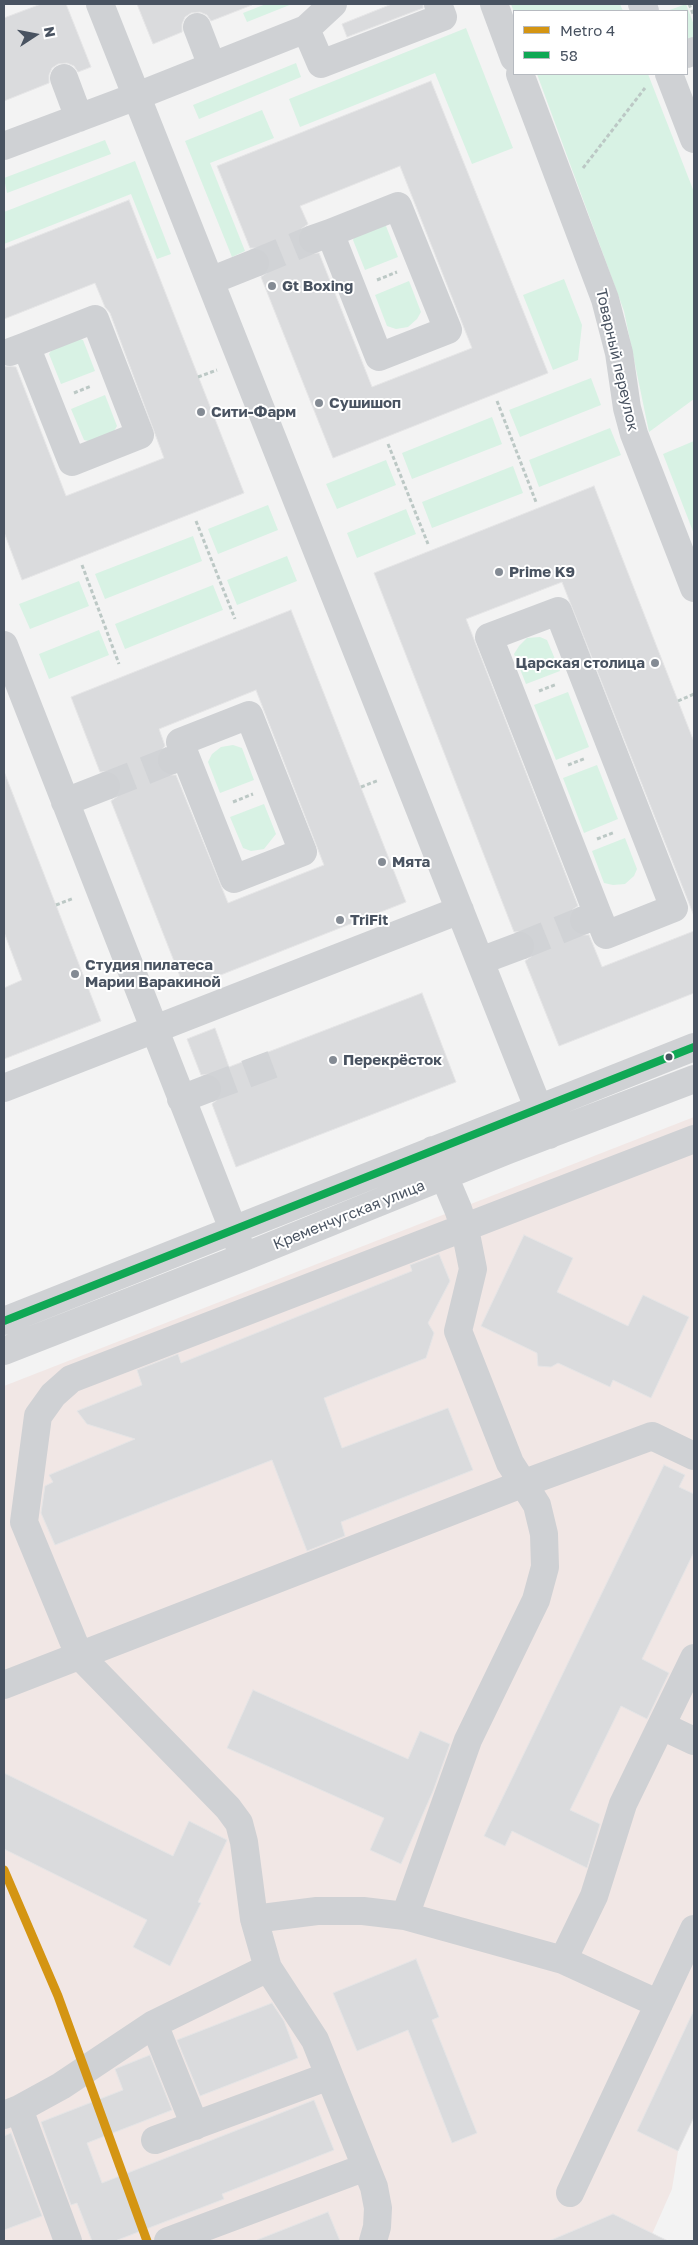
<!DOCTYPE html>
<html>
<head>
<meta charset="utf-8">
<style>
  body { margin:0 }
  #map { position:relative; width:698px; height:2245px; overflow:hidden; background:#f3f3f3; font-family:"Golos Text",sans-serif }
  canvas { display:block }
  .frame { position:absolute; inset:0; border:5px solid #495361; pointer-events:none }
  .legend { position:absolute; left:513px; top:10px; width:175px; height:65px; box-sizing:border-box; background:#fff; border:1px solid #b6bac0; margin:0; padding:6px 9px; list-style:none; font-size:15px; color:#495361 }
  .legend li { display:flex; align-items:center; gap:10px; height:25px }
  .legend b { width:25px; border:1px solid #b6bac0 }
  .north { position:absolute; left:10px; top:10px; width:50px; height:50px; -webkit-text-stroke:4px #fff; paint-order:stroke; rotate:79deg; font-size:14px; font-weight:700; line-height:20px; text-align:center; color:#495361 }
  .north::after { content:''; display:block; margin:auto; width:18px; height:22px; background:#495361; clip-path:polygon(50% 0,100% 100%,50% 72%,0 100%) }
</style>
</head>
<body>
<div id="map">
<canvas width="698" height="2245"></canvas>
<div class="frame"></div>
<ul class="legend">
<li><b style="height:6px;background:#d49513"></b>Metro 4</li>
<li><b style="height:6px;background:#10a855"></b>58</li>
</ul>
<div class="north">N</div>
</div>
<script>
const c = document.querySelector('canvas').getContext('2d');
c.lineJoin = 'round';
function paint(path, color) {
  c.fillStyle = color;
  c.fill(path, 'evenodd');
}
function poly(rows) {
  const path = new Path2D();
  for (const r of rows) {
    path.moveTo(r[0], r[1]);
    for (let i = 2; i < r.length; i += 2) path.lineTo(r[i], r[i + 1]);
  }
  return path;
}
function trace(path, color, width, dash) {
  c.strokeStyle = color;
  c.lineWidth = width;
  c.lineCap = dash ? 'butt' : 'round';
  c.setLineDash(dash || []);
  c.stroke(path);
}
function label(font, color, halo, rows, align = 'center') {
  c.font = font + ' "Golos Text",sans-serif';
  c.lineWidth = 4;
  c.setLineDash([]);
  c.textBaseline = 'middle';
  c.strokeStyle = halo;
  c.fillStyle = color;
  for (const [text, x, y, turn = 0] of rows) {
    c.save();
    c.translate(x, y);
    c.rotate((+turn || 0) * Math.PI / 180);
    c.textAlign = isNaN(turn) ? turn : align;
    if (halo) c.strokeText(text, 0, 0);
    c.fillText(text, 0, 0);
    c.restore();
  }
}
paint(poly([
  [694,1117,694,2117,678,2151,672,2189,649,2241,4,2241,4,1386]
]), '#f1e7e5');
paint(poly([
  [266,4,292,4,247,22,243,13],
  [511,4,620,4,623,11,514,12],
  [686,4,694,25,694,37,687,40,687,11,667,11],
  [466,28,513,148,472,164,435,73,300,127,289,99],
  [296,63,301,77,199,119,193,105],
  [537,74,648,74,694,192,694,399,649,432,624,311],
  [262,110,274,138,210,163,245,251,232,257,185,141],
  [105,140,111,154,7,193,4,178],
  [135,161,171,254,157,259,131,194,4,244,4,212],
  [378,223,386,226,398,257,365,270,353,240,357,232],
  [564,279,582,325,578,360,553,370,523,295],
  [409,281,421,312,417,319,408,327,396,329,387,326,375,295],
  [75,337,83,340,95,371,61,384,49,354,54,346],
  [591,378,601,405,520,437,509,410],
  [105,395,117,426,113,433,92,442,84,440,71,409],
  [492,417,502,444,412,479,402,453],
  [610,428,621,455,539,487,529,460],
  [694,441,694,534,663,454],
  [386,460,396,485,337,509,326,484],
  [513,466,523,493,432,528,422,502],
  [268,505,278,530,218,554,208,529],
  [406,509,416,534,357,558,347,533],
  [193,536,202,561,105,599,95,574],
  [287,556,297,581,237,605,227,580],
  [79,581,89,606,30,629,19,604],
  [213,585,223,610,125,649,115,624],
  [99,630,109,655,49,679,39,654],
  [540,637,547,640,560,671,526,684,514,654,519,646,527,638],
  [568,692,589,747,556,760,534,705],
  [233,745,242,748,254,780,220,793,208,762,212,754,221,747],
  [597,765,618,819,584,833,563,778],
  [264,804,276,834,264,849,251,851,243,848,230,817],
  [625,838,637,869,634,876,625,884,613,885,604,883,592,851]
]), '#d8f2e4');
const building = poly([
  [41,4,66,4,91,67,78,72,74,66,67,63,58,64,52,68,49,75,49,83,4,101,4,18,41,4],
  [137,4,251,4,252,5,211,21,207,15,200,12,191,13,185,17,182,24,182,32,153,44,137,4],
  [392,4,423,4,423,8,347,37,342,24,392,4],
  [431,81,548,373,333,458,261,277,268,272,270,266,270,258,264,250,257,248,250,248,217,166,431,81],
  [400,166,472,348,372,387,319,253,310,254,303,251,298,245,298,236,301,229,308,224,300,206,400,166],
  [129,200,244,493,22,580,4,532,4,366,16,367,66,496,164,458,110,313,105,307,95,283,4,319,4,249,129,200],
  [594,486,694,742,694,916,562,582,466,619,578,906,572,910,569,917,570,926,574,932,581,935,589,935,602,967,694,931,694,993,559,1046,525,961,532,956,535,949,534,940,530,934,523,931,514,932,374,573,594,486],
  [291,610,406,902,185,989,111,801,118,796,121,789,120,780,115,774,109,771,100,772,71,697,291,610],
  [256,690,324,865,228,903,176,775,169,775,163,772,158,766,157,757,160,751,165,746,159,729,256,690],
  [5,774,101,1021,4,1059,4,988,22,980,4,932,5,774],
  [422,993,456,1082,236,1167,212,1104,219,1098,222,1092,222,1084,216,1077,209,1074,201,1075,187,1039,215,1028,229,1067,422,993],
  [524,1235,573,1258,557,1292,628,1326,643,1295,689,1317,651,1398,613,1380,610,1387,558,1363,551,1367,538,1366,537,1353,481,1326,524,1235],
  [439,1254,450,1281,428,1323,434,1333,426,1358,324,1398,342,1448,448,1408,473,1470,341,1522,345,1536,307,1551,272,1460,55,1545,41,1513,45,1486,53,1482,49,1475,135,1439,87,1424,77,1411,142,1385,137,1370,178,1354,181,1363,412,1271,410,1265,439,1254],
  [664,1465,685,1475,679,1487,694,1494,694,1552,642,1659,669,1673,647,1719,621,1706,570,1810,600,1824,587,1868,512,1831,505,1846,484,1836,664,1465],
  [253,1690,408,1759,420,1731,450,1744,433,1791,401,1864,370,1850,384,1818,227,1748,253,1690],
  [4,1773,173,1856,189,1821,227,1840,198,1902,201,1903,170,1966,133,1947,147,1920,4,1849,4,1773],
  [416,1959,439,2017,432,2020,477,2133,452,2143,408,2030,357,2051,333,1993,416,1959],
  [272,2003,284,2021,298,2058,200,2096,177,2040,272,2003],
  [694,2010,694,2117,678,2151,637,2131,694,2010],
  [150,2055,172,2110,87,2143,102,2183,314,2100,334,2150,222,2194,224,2199,115,2241,92,2241,77,2203,71,2205,41,2122,123,2090,115,2069,150,2055],
  [11,2133,42,2216,4,2230,4,2136,11,2133],
  [328,2212,340,2241,257,2241,257,2240,328,2212],
  [613,2214,668,2241,549,2241,613,2214]
]);
paint(building, '#dadbdd');
trace(building, '#e5e5e6', 1);
trace(poly([
  [255,263,313,239],
  [106,786,172,760],
  [520,946,584,920],
  [207,1089,284,1060]
]), '#d1d3d6', 28, [28, 14]);
trace(poly([
  [689,4,694,16],
  [583,168,645,88],
  [377,280,397,272],
  [198,377,217,370],
  [74,393,91,386],
  [497,401,536,502],
  [388,444,428,544],
  [196,521,235,619],
  [82,565,119,664],
  [539,691,557,684],
  [678,701,694,694],
  [568,765,586,758],
  [361,787,379,780],
  [233,802,253,794],
  [597,839,615,832],
  [56,905,74,898]
]), '#bcc8c5', 3, [4, 2.5]);
trace(poly([
  [100,4,549,1135],
  [494,4,514,58],
  [642,4,645,11],
  [197,27,212,66],
  [306,29,321,64,443,17,438,4],
  [687,54,694,51],
  [520,74,605,299,619,353,627,408,634,434,694,588],
  [669,74,694,139],
  [64,78,79,118],
  [4,146,137,96,306,29,333,4],
  [313,239,330,233,379,357,448,330,398,206,330,233],
  [210,281,255,263],
  [10,352,26,346,72,462,140,435,95,319,26,346],
  [4,645,240,1247],
  [172,760,185,755,234,879,303,852,249,715,180,742,185,755],
  [65,802,106,786],
  [584,920,598,915,489,637,558,611,674,908,606,935,598,915],
  [480,961,520,946],
  [4,1088,460,910],
  [181,1099,207,1089],
  [4,1321,694,1047],
  [4,1351,244,1257,508,1150,694,1079],
  [4,1685,522,1484,652,1436,694,1456],
  [662,1726,694,1741],
  [405,1916,468,1740,536,1600,545,1567,544,1534,537,1505,510,1463,458,1331,473,1269,465,1229,458,1209,433,1150],
  [254,1919,317,1911,363,1911,405,1916,563,1960,659,2004],
  [563,1960,594,1896,623,1804,694,1658],
  [154,2024,195,2126],
  [19,2109,68,2241],
  [4,2115,19,2109,61,2086,154,2024,268,1968],
  [155,2140,329,2076],
  [570,2193,694,1929],
  [168,2241,366,2167],
  [373,2241,377,2227,378,2208,374,2187,315,2040,268,1968,254,1919,244,1842,239,1823,228,1808,79,1655,24,1522,38,1416,53,1395,71,1379,694,1139]
]), '#cfd1d4', 28);
trace(poly([
  [4,1321,694,1047]
]), '#10a855', 8);
trace(poly([
  [4,1870,58,1996,147,2241]
]), '#d49513', 9);
for (const [x, y, r, color] of [
  [272,286,5,"#848b94"],
  [319,403,5,"#848b94"],
  [201,412,5,"#848b94"],
  [499,572,5,"#848b94"],
  [655,663,5,"#848b94"],
  [382,862,5,"#848b94"],
  [340,920,5,"#848b94"],
  [75,974,5,"#848b94"],
  [669,1057,4.5,"#495361"],
  [333,1060,5,"#848b94"]
]) {
  const dot = new Path2D();
  dot.arc(x, y, r, 0, 2 * Math.PI);
  c.fillStyle = color;
  c.fill(dot);
  trace(dot, '#fff', 2);
}
label('bold 15px', '#495361', '#fff', [
  ["Gt Boxing",282,286],
  ["Сушишоп",329,403],
  ["Сити-Фарм",211,412],
  ["Prime K9",509,572],
  ["Царская столица",645,663,"right"],
  ["Мята",392,862],
  ["TriFit",350,920],
  ["Студия пилатеса",85,965],
  ["Марии Варакиной",85,982],
  ["Перекрёсток",343,1060]
], 'left');
label('15px', '#495361', '#fff', [
  ["Товарный переулок",617,360,77],
  ["Кременчугская улица",349,1215,-22]
]);
</script>
</body>
</html>
